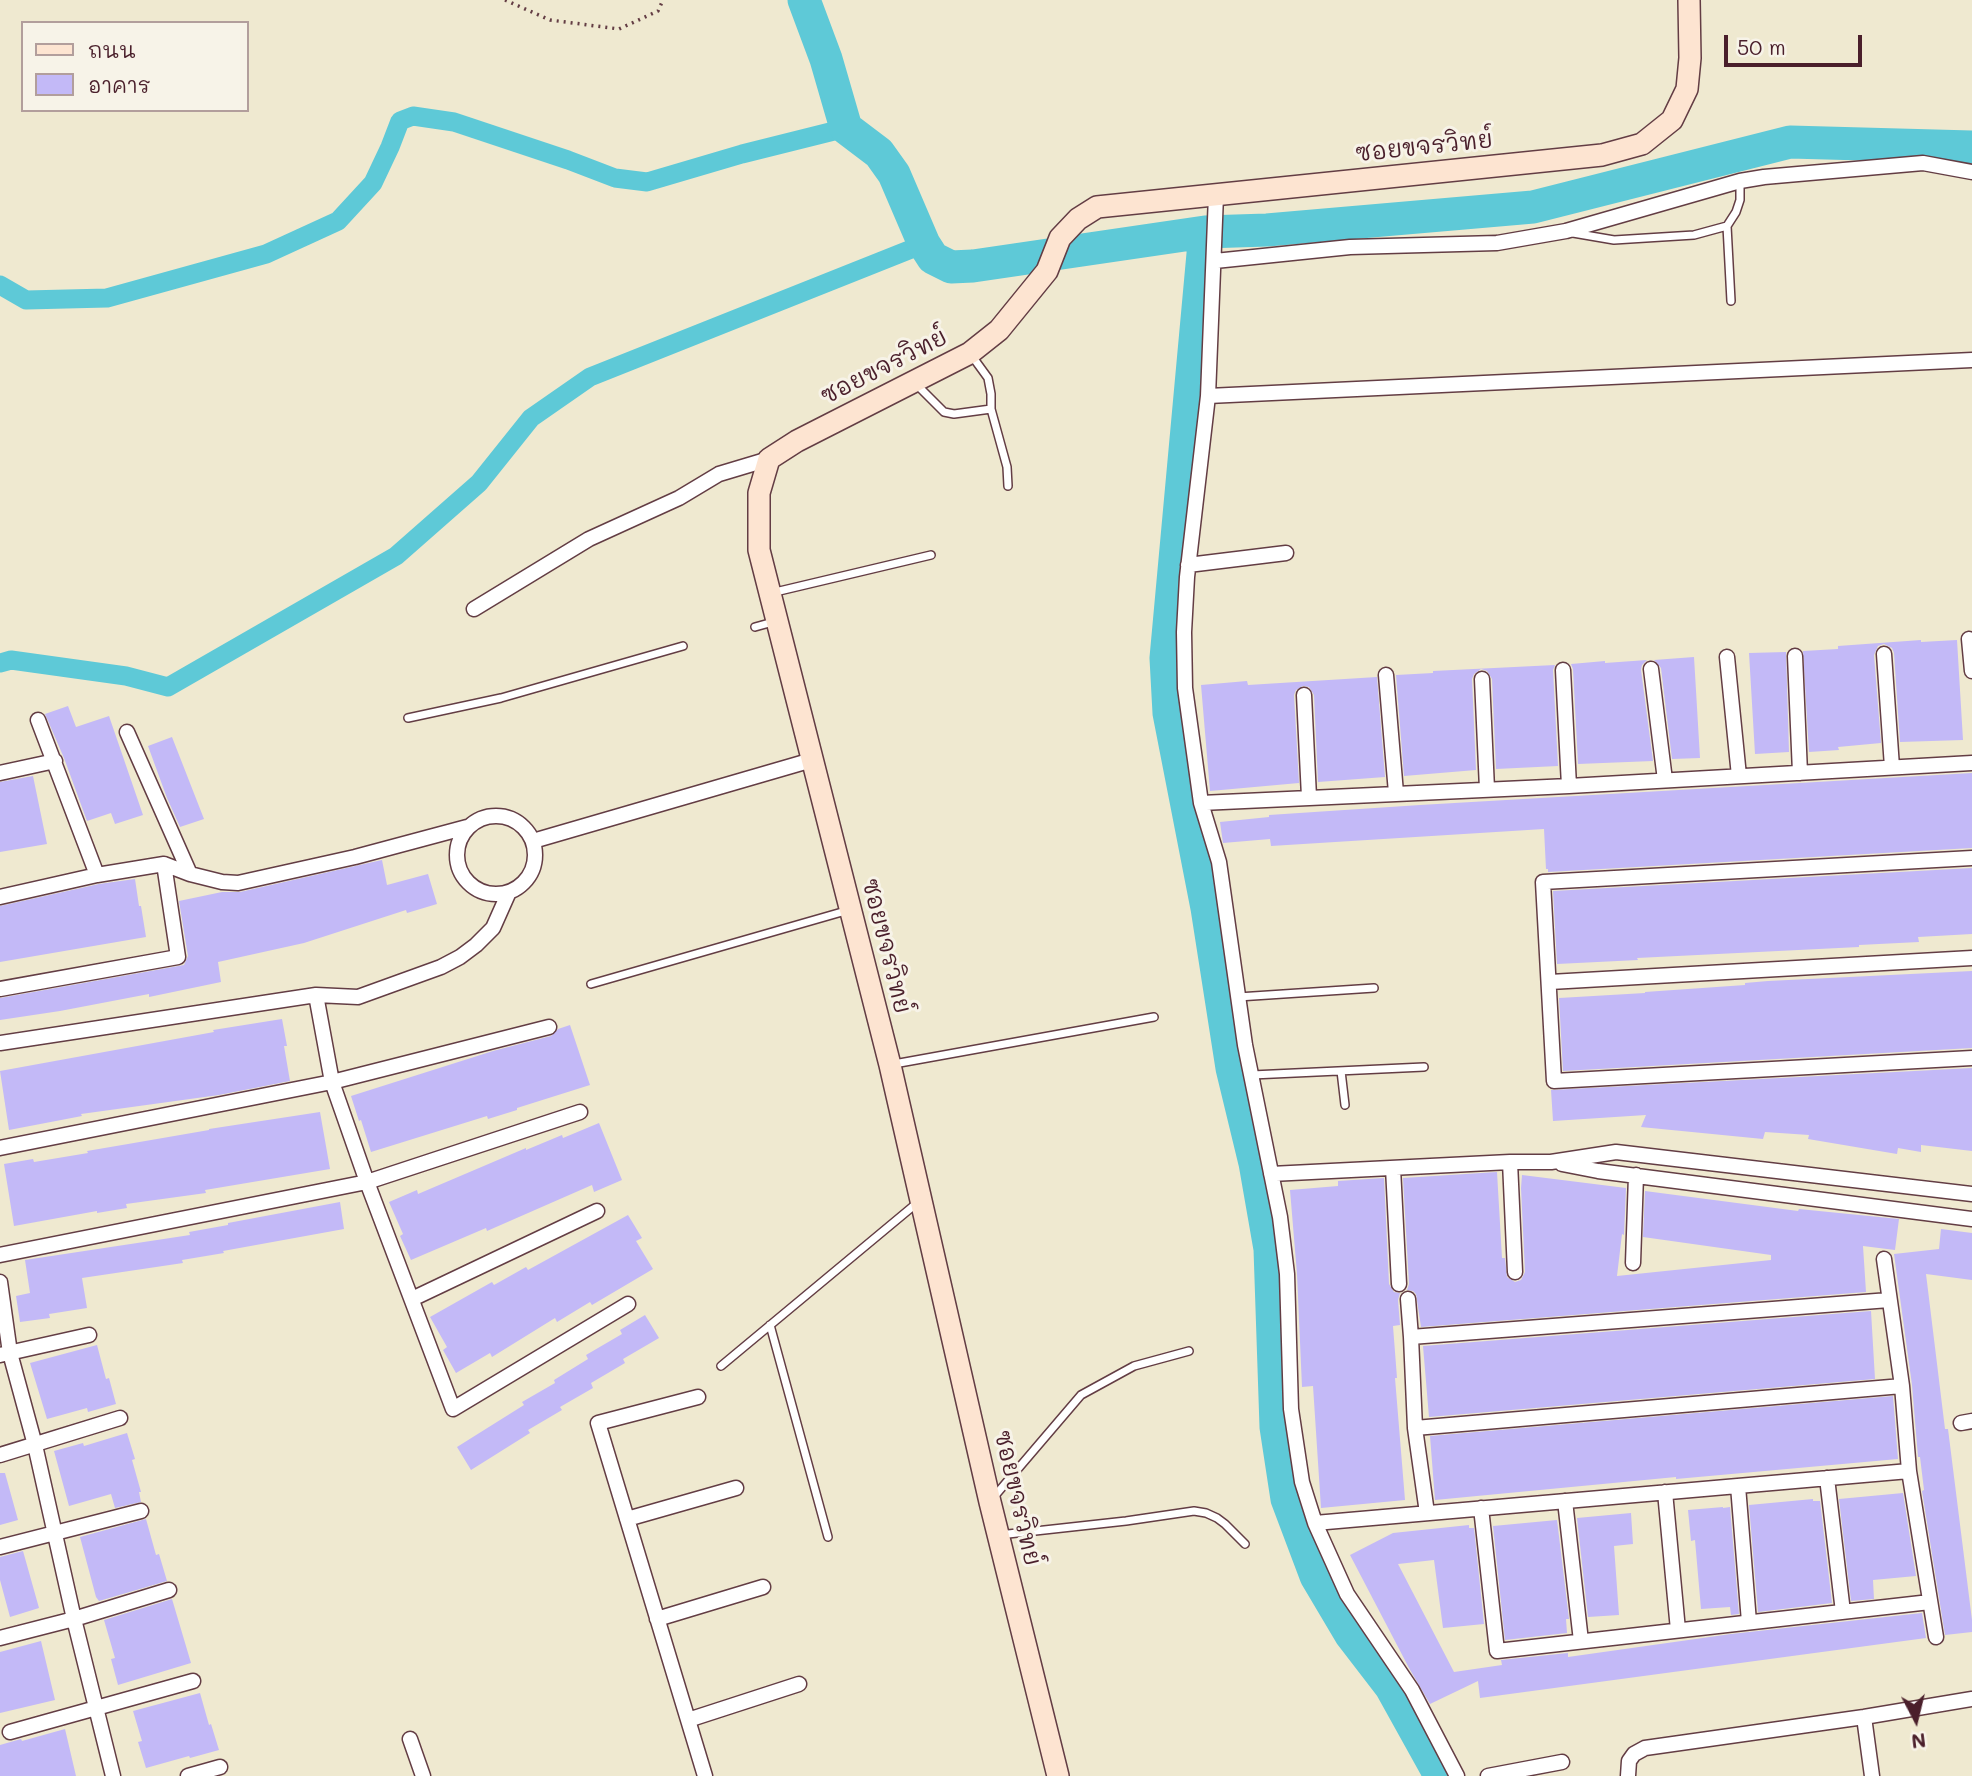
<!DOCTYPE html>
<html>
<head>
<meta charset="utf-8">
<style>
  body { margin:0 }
  #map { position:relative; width:1972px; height:1776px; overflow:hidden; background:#efe9d0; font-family:Mali,"Playpen Sans Thai",sans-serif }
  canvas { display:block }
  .legend { position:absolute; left:21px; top:21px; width:228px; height:91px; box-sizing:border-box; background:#f7f3e8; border:2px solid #b29e9c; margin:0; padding:9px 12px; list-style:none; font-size:21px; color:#4a1f2b }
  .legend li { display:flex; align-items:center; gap:14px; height:35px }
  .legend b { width:35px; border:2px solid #b29e9c }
  .north { position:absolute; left:1881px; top:1685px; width:70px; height:70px; -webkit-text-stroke:5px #f7f3e8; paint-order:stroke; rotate:173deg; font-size:19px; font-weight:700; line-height:28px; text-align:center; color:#4a1f2b }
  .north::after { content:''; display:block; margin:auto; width:24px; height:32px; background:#4a1f2b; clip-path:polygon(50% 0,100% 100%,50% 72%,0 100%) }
  .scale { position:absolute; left:1724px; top:35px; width:138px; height:32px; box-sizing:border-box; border:4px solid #4a1f2b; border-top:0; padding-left:9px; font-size:21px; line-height:24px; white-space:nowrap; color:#4a1f2b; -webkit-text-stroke:5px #f7f3e8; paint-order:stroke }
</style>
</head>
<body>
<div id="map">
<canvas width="1972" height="1776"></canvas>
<ul class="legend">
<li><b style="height:9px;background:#fde4d1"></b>ถนน</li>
<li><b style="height:19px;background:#c3b9f7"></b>อาคาร</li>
</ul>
<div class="north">N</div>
<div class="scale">50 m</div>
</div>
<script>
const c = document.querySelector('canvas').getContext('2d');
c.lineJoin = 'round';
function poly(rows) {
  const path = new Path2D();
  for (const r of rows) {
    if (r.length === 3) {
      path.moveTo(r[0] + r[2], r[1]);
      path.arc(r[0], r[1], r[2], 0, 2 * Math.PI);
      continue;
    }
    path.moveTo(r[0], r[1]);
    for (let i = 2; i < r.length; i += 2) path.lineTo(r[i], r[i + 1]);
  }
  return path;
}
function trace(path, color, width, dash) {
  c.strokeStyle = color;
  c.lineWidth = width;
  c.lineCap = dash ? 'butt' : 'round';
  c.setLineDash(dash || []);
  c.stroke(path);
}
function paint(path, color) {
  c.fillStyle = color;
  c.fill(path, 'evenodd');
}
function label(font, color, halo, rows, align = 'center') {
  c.font = font + ' Mali,"Playpen Sans Thai",sans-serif';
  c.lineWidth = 6;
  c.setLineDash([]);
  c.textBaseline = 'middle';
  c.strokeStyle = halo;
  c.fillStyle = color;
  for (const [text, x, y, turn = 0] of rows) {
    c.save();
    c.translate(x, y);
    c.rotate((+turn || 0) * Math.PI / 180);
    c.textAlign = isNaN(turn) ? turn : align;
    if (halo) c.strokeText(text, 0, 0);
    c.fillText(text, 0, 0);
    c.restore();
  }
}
trace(poly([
  [0,285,26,300,107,298,266,254,338,221,373,183,390,147,400,121,413,116,454,122,568,160,615,178,647,182,742,154,846,128],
  [0,663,11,660,126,676,168,687,396,556,479,483,531,418,590,377,924,244]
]), '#5ec9d7', 19);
trace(poly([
  [804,0,826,59,846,128,879,153,894,174,924,244,933,258,951,267,973,266,1205,232,1267,230,1533,207,1790,142,1972,147],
  [1205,232,1166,658,1169,713,1207,908,1232,1068,1255,1163,1270,1249,1276,1427,1287,1499,1316,1576,1351,1635,1391,1687,1436,1768,1439,1776]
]), '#5ec9d7', 33);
paint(poly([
  [1921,640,1921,642,1957,640,1963,740,1900,742,1894,653,1892,648,1884,644,1878,646,1874,655,1881,743,1838,747,1839,750,1809,752,1803,651,1838,649,1838,646],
  [1786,652,1789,752,1755,754,1749,653],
  [1694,657,1700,758,1672,759,1661,668,1654,660],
  [1647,660,1642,665,1641,670,1653,761,1578,764,1573,669,1571,664,1605,661,1605,663],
  [1555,665,1553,670,1558,766,1496,769,1492,679,1487,671,1481,669,1474,674,1472,679,1476,770,1404,776,1396,675,1433,673,1433,671],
  [1377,677,1385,777,1318,782,1314,695,1309,687,1303,686,1296,690,1294,695,1299,783,1210,791,1201,685,1247,681,1248,685],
  [68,706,76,727,109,716,143,815,115,824,111,813,87,821,64,758,45,714],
  [172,737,204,819,180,827,167,798,148,746],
  [1972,773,1972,848,1548,872,1548,869,1546,869,1544,829,1271,846,1270,839,1223,843,1220,822,1269,817,1269,815,1420,805],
  [33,776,47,844,0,852,0,782],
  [382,860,387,885,428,874,437,904,407,913,406,910,304,943,218,962,221,982,149,997,149,994,60,1011,0,1020,0,998,184,965,188,956,179,901,222,892,240,892],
  [1972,868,1972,934,1918,937,1919,942,1859,945,1859,947,1637,958,1638,960,1557,964,1553,891],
  [135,879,139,906,141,906,146,937,0,962,0,906,99,884],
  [1972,971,1972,1048,1563,1071,1559,998,1645,993,1645,992,1745,985,1745,983,1768,981],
  [282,1019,287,1046,284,1046,290,1081,219,1095,81,1114,82,1116,9,1130,0,1071,214,1032,213,1030],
  [570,1025,590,1085,517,1108,517,1110,488,1119,487,1116,371,1152,361,1120,359,1121,351,1096,493,1051,551,1036,558,1029],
  [1972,1068,1972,1151,1921,1145,1921,1152,1898,1148,1897,1154,1808,1139,1809,1135,1765,1132,1763,1139,1641,1127,1646,1115,1553,1121,1551,1090],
  [320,1112,330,1169,205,1190,206,1193,126,1204,127,1208,97,1213,97,1211,14,1226,4,1164,33,1159,34,1162,88,1153,87,1151,128,1144,209,1130,209,1129],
  [599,1123,622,1180,594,1192,592,1185,487,1231,486,1228,411,1260,400,1236,403,1234,389,1202,417,1190,418,1194,526,1148,526,1150,562,1135,563,1138],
  [1497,1172,1502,1258,1505,1258,1507,1277,1515,1282,1521,1280,1525,1272,1521,1188,1522,1175,1626,1188,1624,1235,1622,1234,1617,1276,1771,1260,1771,1255,1643,1237,1645,1191,1798,1211,1799,1209,1899,1219,1895,1250,1863,1246,1866,1292,1421,1327,1416,1294,1413,1291,1407,1290,1409,1284,1403,1178],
  [1384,1178,1389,1284,1394,1292,1400,1293,1398,1300,1400,1325,1393,1326,1397,1378,1395,1378,1405,1500,1321,1508,1313,1386,1302,1387,1297,1274,1290,1190,1338,1186,1338,1181],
  [340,1202,344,1229,223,1251,224,1253,182,1260,183,1263,82,1278,87,1308,49,1314,50,1318,20,1322,16,1296,30,1293,25,1260,190,1235,189,1232,228,1225,228,1223],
  [628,1215,642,1238,636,1241,653,1269,592,1305,590,1302,557,1322,555,1318,492,1357,490,1353,456,1373,443,1350,447,1347,430,1317,492,1282,494,1285,526,1267,528,1270],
  [1941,1229,1972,1233,1972,1280,1926,1274,1945,1429,1948,1429,1972,1620,1972,1632,1945,1635,1922,1491,1924,1490,1920,1457,1918,1457,1912,1385,1894,1254,1939,1249],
  [1871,1311,1875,1379,1429,1417,1423,1346],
  [645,1315,659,1338,623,1359,625,1363,591,1383,593,1388,560,1407,562,1410,528,1430,530,1433,471,1470,457,1447,524,1405,522,1402,555,1383,554,1380,588,1359,586,1355,622,1334,620,1330],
  [97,1345,106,1379,109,1378,116,1404,88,1412,87,1408,47,1419,30,1363],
  [1893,1396,1898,1459,1676,1479,1676,1477,1435,1500,1430,1436],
  [127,1433,135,1459,132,1460,141,1492,139,1492,141,1502,115,1508,111,1494,69,1506,54,1451,83,1443,84,1446],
  [0,1473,5,1473,18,1520,0,1525],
  [1903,1493,1916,1576,1873,1580,1874,1599,1851,1601,1839,1499],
  [1813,1499,1813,1501,1820,1501,1832,1603,1758,1612,1749,1505],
  [1723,1507,1723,1508,1730,1507,1739,1614,1731,1615,1730,1607,1701,1609,1695,1540,1691,1541,1688,1510],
  [1631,1513,1633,1544,1614,1546,1619,1615,1588,1617,1577,1518],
  [146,1519,156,1555,159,1554,167,1581,99,1601,96,1597,80,1537],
  [1557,1520,1569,1619,1566,1619,1567,1633,1505,1640,1493,1526],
  [1469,1525,1469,1528,1474,1528,1484,1624,1443,1628,1434,1560,1398,1564,1454,1672,1502,1665,1501,1660,1568,1653,1568,1657,1731,1634,1922,1613,1926,1638,1480,1698,1478,1681,1430,1704,1409,1668,1350,1555,1393,1533],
  [23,1551,39,1608,10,1617,0,1580,0,1557],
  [172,1599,191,1663,118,1685,111,1659,115,1658,104,1620],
  [41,1641,55,1700,0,1713,0,1652],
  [200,1693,209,1725,211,1724,219,1750,190,1758,189,1756,146,1768,138,1742,142,1741,133,1711],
  [65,1729,76,1776,0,1776,0,1745,21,1739,22,1741]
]), '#c3b9f7');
const lane = poly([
  [1727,226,1731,301],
  [1573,233,1614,240,1694,235,1727,226,1736,212,1740,200,1740,181],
  [972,356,988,378,991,394,991,409,1007,467,1008,486],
  [916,384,944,412,954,414,991,409],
  [771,593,931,555],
  [755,627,773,622],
  [408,718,501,698,683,646],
  [591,984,849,910],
  [1238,997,1374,988],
  [894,1064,1154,1017],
  [1341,1071,1345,1105],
  [1252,1075,1424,1067],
  [770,1325,828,1537],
  [721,1366,917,1203],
  [993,1498,1081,1395,1134,1366,1189,1351],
  [999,1535,1126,1521,1194,1511,1206,1513,1217,1518,1225,1524,1245,1544]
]);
const street = poly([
  [1216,195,1208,396,1187,577,1184,632,1185,688,1201,803,1219,862,1245,1045,1280,1217,1287,1274,1291,1409,1302,1482,1315,1523,1347,1594,1412,1690,1457,1776],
  [1215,261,1350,247,1497,243,1566,231,1740,181,1764,177,1923,163,1972,172],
  [1208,396,1972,360],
  [1188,565,1286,553],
  [474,609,589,539,679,498,719,474,769,459],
  [1969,639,1972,671],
  [1884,654,1892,767],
  [1795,656,1800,773],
  [1727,657,1739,776],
  [1651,669,1665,780],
  [1563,670,1569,786],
  [1386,675,1396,793],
  [1482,679,1487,789],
  [1304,695,1309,797],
  [38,720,97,875],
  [127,732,190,874],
  [0,773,55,761],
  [1201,803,1569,786,1972,763],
  [496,855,39],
  [533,841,812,760],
  [1972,858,1543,882,1554,1081,1972,1058],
  [509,892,493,928,476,945,460,957,441,967,358,997,316,995,332,1082,367,1182,453,1409,628,1304],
  [0,897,97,875,164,864,190,874,222,882,238,883,355,857,467,827],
  [1550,982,1972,958],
  [0,989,178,957,164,864],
  [0,1043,316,995],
  [0,1148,332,1082,549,1027],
  [1510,1162,1515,1272],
  [1562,1164,1598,1171,1972,1219],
  [1393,1168,1399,1284],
  [1271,1174,1510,1162,1551,1162,1616,1152,1972,1194],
  [0,1255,367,1182,580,1112],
  [1633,1263,1636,1175],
  [0,1282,10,1353,35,1445,74,1619,113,1776],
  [412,1299,597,1211],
  [1408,1299,1411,1337],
  [0,1355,89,1335],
  [698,1397,598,1423,705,1776],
  [1961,1423,1972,1421],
  [1415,1428,1902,1386],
  [0,1455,120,1418],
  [1909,1471,1936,1637],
  [1827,1478,1843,1612],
  [1738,1486,1749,1622],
  [1665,1492,1678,1630],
  [1565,1501,1581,1641],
  [1481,1508,1497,1651,1930,1602],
  [1427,1513,1415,1428,1411,1337,1889,1300],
  [627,1519,736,1488],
  [1315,1523,1909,1471,1902,1386,1884,1259],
  [0,1547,141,1511],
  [657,1619,763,1587],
  [0,1638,74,1619,169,1590],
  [1864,1717,1872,1776],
  [688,1720,799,1684],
  [10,1732,193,1681],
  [410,1739,423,1776],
  [188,1776,220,1767],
  [1488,1776,1562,1762],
  [1628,1776,1629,1761,1634,1754,1645,1748,1864,1717,1972,1699]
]);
const secondary = poly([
  [1058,1776,990,1502,890,1065,759,550,759,493,769,459,797,441,970,353,999,330,1047,271,1060,238,1078,219,1097,207,1602,155,1642,144,1672,120,1687,89,1690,58,1689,0]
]);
trace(lane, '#633d44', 10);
trace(street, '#633d44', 17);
trace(secondary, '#633d44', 24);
trace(poly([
  [505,0,550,20,619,29,658,11,663,0]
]), '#633d44', 3.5, [2, 5]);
trace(lane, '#fff', 7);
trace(street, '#fff', 14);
trace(secondary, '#fde4d1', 21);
label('24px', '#4a1f2b', '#f7f3e8', [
  ["ซอยขจรวิทย์",1424,147,-6],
  ["ซอยขจรวิทย์",884,367,-27],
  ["ซอยขจรวิทย์",886,946,76],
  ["ซอยขจรวิทย์",1017,1498,77]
]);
</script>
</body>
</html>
